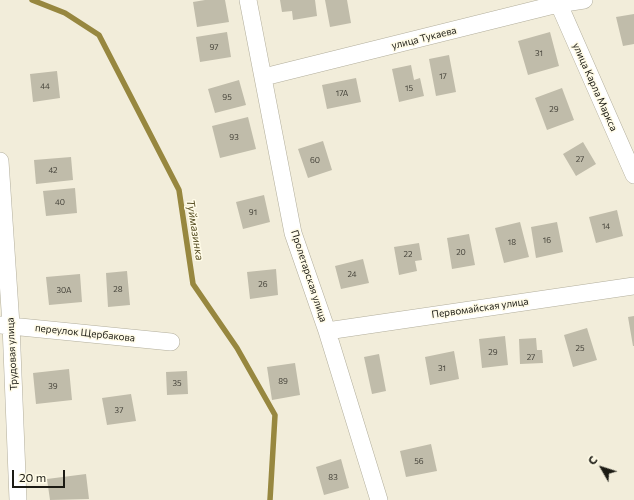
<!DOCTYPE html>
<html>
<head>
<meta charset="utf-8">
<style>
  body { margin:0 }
  #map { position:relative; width:634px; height:500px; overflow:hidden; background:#f2edda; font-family:Commissioner,sans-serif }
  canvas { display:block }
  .north { position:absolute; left:582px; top:448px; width:40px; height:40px; -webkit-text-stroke:3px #fffbe7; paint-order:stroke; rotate:309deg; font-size:11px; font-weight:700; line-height:16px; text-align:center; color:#1c1b14 }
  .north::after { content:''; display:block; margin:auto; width:14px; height:18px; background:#1c1b14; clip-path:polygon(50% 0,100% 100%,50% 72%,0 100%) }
  .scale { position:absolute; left:12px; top:470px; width:53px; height:18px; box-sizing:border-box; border:2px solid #1c1b14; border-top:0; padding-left:5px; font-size:12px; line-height:14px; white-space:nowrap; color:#1c1b14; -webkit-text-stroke:3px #fffbe7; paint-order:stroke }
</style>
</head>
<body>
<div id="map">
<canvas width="634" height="500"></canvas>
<div class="north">С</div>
<div class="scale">20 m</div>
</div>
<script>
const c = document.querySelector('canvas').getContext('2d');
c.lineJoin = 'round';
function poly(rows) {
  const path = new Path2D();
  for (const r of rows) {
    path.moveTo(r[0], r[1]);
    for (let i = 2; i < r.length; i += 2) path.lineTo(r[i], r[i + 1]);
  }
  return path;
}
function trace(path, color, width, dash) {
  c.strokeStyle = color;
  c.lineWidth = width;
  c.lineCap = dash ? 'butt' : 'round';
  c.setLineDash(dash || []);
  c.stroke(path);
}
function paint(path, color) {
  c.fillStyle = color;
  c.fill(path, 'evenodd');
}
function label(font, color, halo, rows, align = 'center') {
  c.font = font + ' Commissioner,sans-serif';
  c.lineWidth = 3;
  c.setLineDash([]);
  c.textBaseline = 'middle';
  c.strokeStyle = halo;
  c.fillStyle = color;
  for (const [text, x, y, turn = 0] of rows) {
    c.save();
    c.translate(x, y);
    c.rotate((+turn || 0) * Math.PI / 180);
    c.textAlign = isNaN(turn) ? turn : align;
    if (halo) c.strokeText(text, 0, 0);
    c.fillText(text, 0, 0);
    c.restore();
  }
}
trace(poly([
  [32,0,65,13,99,35,179,190,193,284,237,348,275,415,270,500]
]), '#97873f', 5.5);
paint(poly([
  [205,0,225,0,229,22,197,27,193,2],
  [280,0,315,0,317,16,293,20,292,11,282,12],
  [325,0,347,0,351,23,330,27],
  [634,14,634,44,623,46,616,17],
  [227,32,231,57,200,62,196,37],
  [550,32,559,66,528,75,518,41],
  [449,55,456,92,436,96,429,59],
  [411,65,414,80,420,78,424,96,399,102,392,69],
  [57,71,60,98,33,102,30,74],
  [356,78,361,102,327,109,322,85],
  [239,80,246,105,215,113,208,89],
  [562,88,574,120,547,130,535,98],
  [248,117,256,149,220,158,212,126],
  [323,141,332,170,308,178,298,149],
  [583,142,596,164,576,176,563,154],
  [71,157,73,180,36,184,34,160],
  [75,188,77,213,46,216,43,191],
  [264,195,270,222,243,229,236,202],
  [617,210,623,236,596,243,589,217],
  [520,222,529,257,504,263,495,228],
  [557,222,563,252,536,258,531,227],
  [469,234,475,265,452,269,447,238],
  [419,243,422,260,415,261,417,271,399,275,394,247],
  [363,259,369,283,341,289,335,266],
  [276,269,278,295,250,299,247,272],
  [127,271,130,305,108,307,106,273],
  [80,274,82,302,49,305,46,277],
  [634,316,634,346,633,346,628,317],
  [587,328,597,360,573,367,564,335],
  [505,336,508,365,482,368,479,339],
  [536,338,537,350,542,350,543,363,520,364,519,339],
  [454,351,459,379,430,385,425,357],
  [379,354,386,391,372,394,364,357],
  [295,363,300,395,272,400,267,367],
  [69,369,72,400,36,404,33,373],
  [187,371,188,394,167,395,166,372],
  [131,394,136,421,107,425,102,398],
  [431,444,437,471,406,477,400,451],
  [341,459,349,488,324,495,316,467],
  [86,474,89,499,50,500,47,479]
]), '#c0bcaa');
const street = poly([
  [248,0,293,233,327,331,379,500],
  [557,0,634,175],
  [264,77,558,4,584,0],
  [0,161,11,325,18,500],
  [0,325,171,342],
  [327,331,634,286]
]);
trace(street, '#b2ae9c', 18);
trace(street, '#fff', 17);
label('8px', '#45433a', null, [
  ["97",214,47],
  ["31",539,53],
  ["17",443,76],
  ["44",45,86],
  ["15",409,88],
  ["17А",342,93],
  ["95",227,97],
  ["29",554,109],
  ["93",234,137],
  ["27",580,159],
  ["60",315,160],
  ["42",53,170],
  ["40",60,202],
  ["91",253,212],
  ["14",606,226],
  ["16",547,240],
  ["18",512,242],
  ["20",461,252],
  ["22",408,254],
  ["24",352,274],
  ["26",263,284],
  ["28",118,289],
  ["30А",64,290],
  ["25",580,348],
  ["29",493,352],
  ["27",531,357],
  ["31",442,368],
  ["89",283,381],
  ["35",177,383],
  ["39",53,386],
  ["37",119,410],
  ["56",419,461],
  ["83",333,477]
]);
label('10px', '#1c1b14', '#fffbe7', [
  ["улица Тукаева",424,38,-14],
  ["улица Карла Маркса",595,87,66],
  ["Пролетарская улица",309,276,72],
  ["Первомайская улица",480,308,-8],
  ["переулок Щербакова",85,333,6],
  ["Трудовая улица",12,354,-93]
]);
label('italic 11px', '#595026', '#fffbe7', [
  ["Туймазинка",195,230,81]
]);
</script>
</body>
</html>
